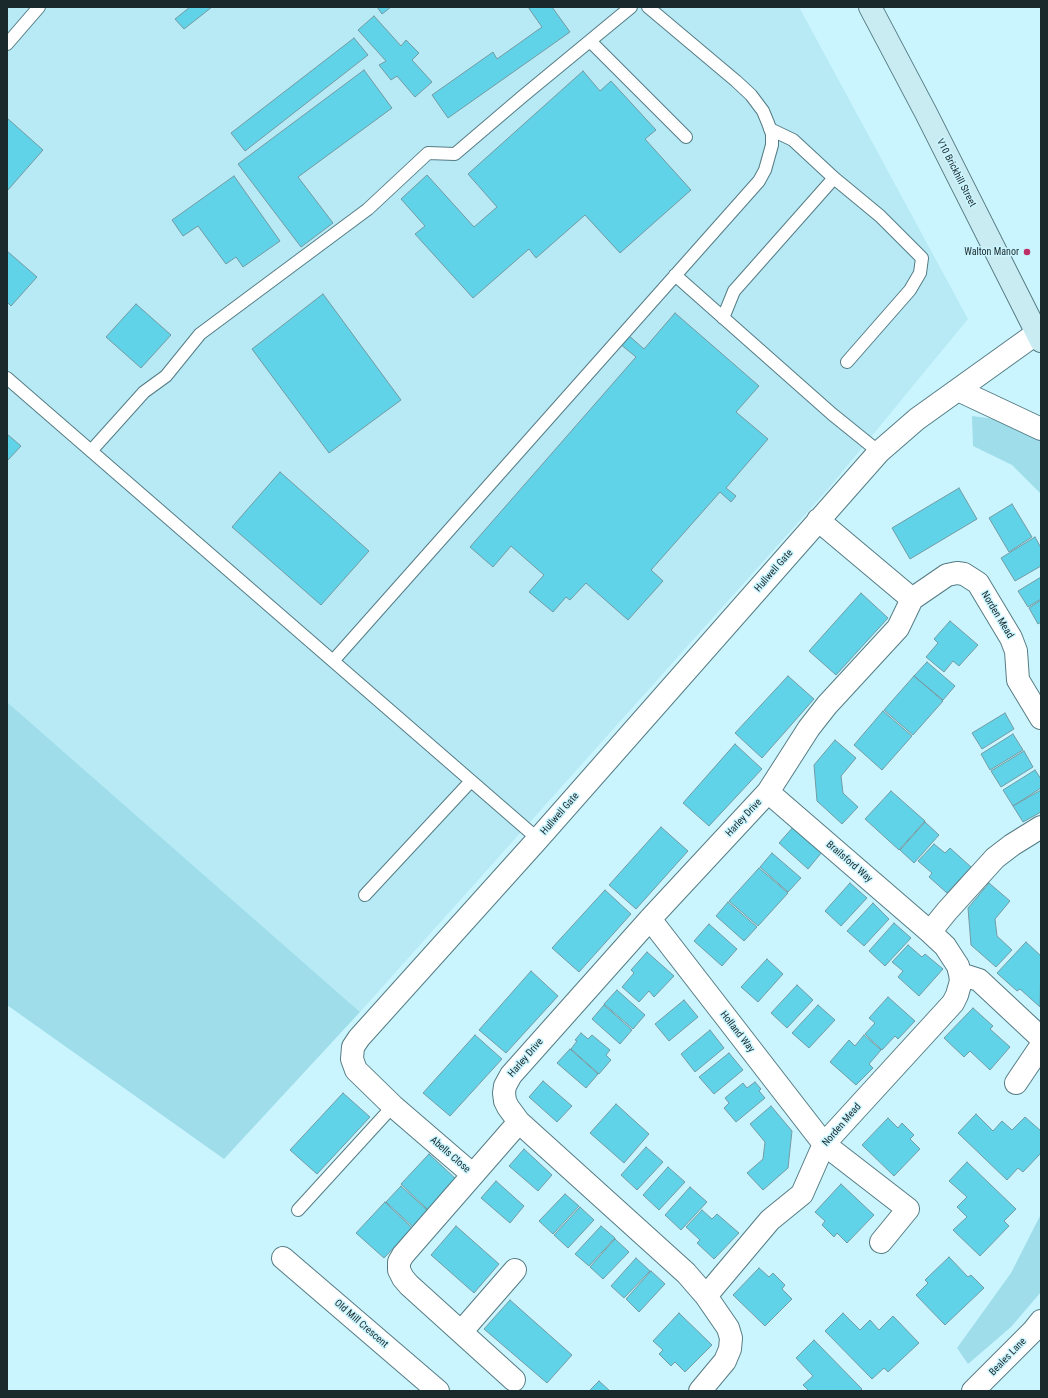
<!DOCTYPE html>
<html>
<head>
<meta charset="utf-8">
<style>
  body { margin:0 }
  #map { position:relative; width:1048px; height:1398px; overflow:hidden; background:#cbf5fe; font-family:"Roboto Condensed",sans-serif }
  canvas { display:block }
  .frame { position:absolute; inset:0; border:8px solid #19292c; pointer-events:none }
</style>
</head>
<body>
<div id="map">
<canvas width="1048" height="1398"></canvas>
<div class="frame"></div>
</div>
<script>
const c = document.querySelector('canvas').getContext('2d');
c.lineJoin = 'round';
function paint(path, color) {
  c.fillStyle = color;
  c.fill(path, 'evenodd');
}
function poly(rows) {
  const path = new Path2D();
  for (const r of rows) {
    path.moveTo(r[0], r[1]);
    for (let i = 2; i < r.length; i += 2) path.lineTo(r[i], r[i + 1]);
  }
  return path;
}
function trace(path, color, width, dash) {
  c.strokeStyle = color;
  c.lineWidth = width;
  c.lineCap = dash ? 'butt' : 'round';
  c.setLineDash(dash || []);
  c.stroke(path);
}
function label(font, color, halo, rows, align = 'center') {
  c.font = font + ' "Roboto Condensed",sans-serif';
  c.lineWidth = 3;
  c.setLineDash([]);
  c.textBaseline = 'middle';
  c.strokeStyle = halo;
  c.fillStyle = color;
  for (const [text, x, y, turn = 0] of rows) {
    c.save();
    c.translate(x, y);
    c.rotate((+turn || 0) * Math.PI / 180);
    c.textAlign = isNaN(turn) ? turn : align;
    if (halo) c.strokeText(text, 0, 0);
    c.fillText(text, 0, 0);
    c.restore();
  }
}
paint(poly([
  [7,7,799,7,968,319,829,488,360,1012,7,702]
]), '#b7eaf5');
paint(poly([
  [972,416,1010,421,1041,437,1041,494,1012,465,973,446],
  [7,702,360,1012,224,1159,7,1005],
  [1041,1214,1041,1292,1011,1327,968,1364,957,1348,1011,1273]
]), '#9fddea');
const building = poly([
  [190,7,212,7,184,29,175,19,190,7],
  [377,7,391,7,382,14,377,7],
  [528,7,552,7,570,32,448,118,432,95,493,52,497,59,542,27,528,7],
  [374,16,401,46,406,40,419,53,412,60,432,82,415,97,397,76,391,80,379,65,386,61,358,30,374,16],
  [354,38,368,55,245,151,231,133,354,38],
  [364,70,392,108,298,177,333,223,301,247,238,164,364,70],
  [583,71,600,91,611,81,656,130,645,139,691,190,620,253,585,215,536,258,529,249,473,298,415,234,425,226,401,199,427,175,474,227,497,207,468,174,583,71],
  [7,118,43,150,7,191,7,118],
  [234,176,280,241,243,267,236,257,226,264,198,226,183,236,172,220,234,176],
  [7,251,37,277,11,306,7,302,7,251],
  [323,294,401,400,329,453,252,349,323,294],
  [136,304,171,335,141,368,106,337,136,304],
  [675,313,759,386,736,412,768,439,726,488,736,496,731,502,720,492,651,570,663,581,628,620,586,583,570,600,566,597,553,612,529,592,544,575,511,546,493,567,470,547,636,357,619,343,627,334,644,349,675,313],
  [7,434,21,446,7,461,7,434],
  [280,472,369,551,321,605,232,527,280,472],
  [959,488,977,519,910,559,892,528,959,488],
  [1012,504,1032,537,1009,552,989,518,1012,504],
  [1035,537,1041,548,1041,566,1015,581,1001,558,1035,537],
  [1041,577,1041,599,1028,607,1018,591,1041,577],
  [861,593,888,618,836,675,809,651,861,593],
  [1041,600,1041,622,1038,624,1029,608,1041,600],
  [950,621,978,645,959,666,953,661,944,672,926,657,938,643,934,639,950,621],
  [927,662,955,686,943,700,914,676,927,662],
  [788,676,814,699,762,758,735,733,788,676],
  [914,676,943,701,913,735,884,710,914,676],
  [883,711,912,736,882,770,854,745,883,711],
  [1005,713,1014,729,982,749,972,733,1005,713],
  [1013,734,1023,750,990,770,981,754,1013,734],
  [835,740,856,758,841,776,843,793,858,807,842,824,817,801,814,765,835,740],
  [735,744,762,769,709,826,683,803,735,744],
  [1024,751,1033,767,1001,787,991,771,1024,751],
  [1035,770,1041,779,1041,788,1013,806,1003,790,1035,770],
  [1041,790,1041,812,1023,822,1013,806,1041,790],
  [891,791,925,821,899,850,865,819,891,791],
  [925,822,939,835,914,863,900,850,925,822],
  [794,826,822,852,808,869,779,843,794,826],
  [661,827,688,851,636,909,609,885,661,827],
  [934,844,945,853,950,848,971,867,947,893,929,877,932,873,918,861,934,844],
  [772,853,801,878,788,892,760,867,772,853],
  [759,868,788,893,758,926,729,901,759,868],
  [850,883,867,898,841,926,825,911,850,883],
  [989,883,1010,901,995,919,997,936,1012,950,996,967,971,945,968,908,989,883],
  [605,890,631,914,579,972,552,948,605,890],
  [728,902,757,927,744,941,716,916,728,902],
  [873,903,889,919,864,946,847,931,873,903],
  [894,923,911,938,885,966,869,951,894,923],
  [709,924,737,949,722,966,694,941,709,924],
  [1026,942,1041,956,1040,1007,1020,989,1017,991,997,973,1026,942],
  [908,945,922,957,925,954,943,969,919,996,898,977,903,971,892,962,908,945],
  [647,952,674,976,654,997,649,991,639,1002,622,987,634,973,631,970,647,952],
  [767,959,783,974,758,1002,741,987,767,959],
  [531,971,558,996,506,1053,479,1030,531,971],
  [797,985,813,1000,787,1028,771,1013,797,985],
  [617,990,645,1015,633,1029,604,1004,617,990],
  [888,997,915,1021,898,1039,895,1036,882,1050,865,1034,875,1023,869,1018,888,997],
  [684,1000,698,1017,669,1041,655,1024,684,1000],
  [604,1005,632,1030,620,1044,592,1019,604,1005],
  [818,1005,835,1020,809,1048,792,1033,818,1005],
  [973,1008,993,1026,990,1029,1010,1047,990,1070,970,1051,964,1057,944,1038,973,1008],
  [710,1030,724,1048,695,1072,681,1054,710,1030],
  [581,1033,588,1039,592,1035,610,1050,606,1055,611,1060,599,1074,571,1049,577,1041,575,1040,581,1033],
  [475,1035,502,1059,450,1116,423,1093,475,1035],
  [864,1035,881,1050,869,1064,873,1068,856,1085,830,1062,849,1040,855,1046,864,1035],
  [570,1049,598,1074,586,1088,557,1063,570,1049],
  [729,1053,743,1070,714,1094,699,1077,729,1053],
  [543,1081,572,1106,557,1122,529,1097,543,1081],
  [755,1082,761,1089,759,1091,765,1098,736,1122,724,1108,729,1103,725,1098,743,1083,747,1088,755,1082],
  [343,1093,370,1117,317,1174,290,1150,343,1093],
  [616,1104,649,1134,624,1163,590,1133,616,1104],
  [771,1106,792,1131,788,1168,763,1190,747,1173,763,1159,765,1142,750,1124,771,1106],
  [976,1114,993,1131,1002,1121,1012,1130,1025,1117,1041,1131,1041,1153,1023,1172,1018,1168,1007,1180,958,1133,976,1114],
  [888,1118,898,1128,902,1123,914,1135,910,1139,920,1149,894,1176,862,1145,888,1118],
  [646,1147,663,1162,637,1190,621,1175,646,1147],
  [524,1149,552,1175,538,1191,509,1166,524,1149],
  [429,1154,457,1180,429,1211,401,1184,429,1154],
  [967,1162,1016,1209,1004,1221,1009,1226,980,1256,953,1230,967,1217,957,1207,967,1197,949,1181,967,1162],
  [668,1167,685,1182,659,1210,643,1195,668,1167],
  [496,1181,524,1206,510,1223,481,1198,496,1181],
  [841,1184,874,1215,847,1243,837,1233,834,1237,822,1225,825,1221,815,1212,841,1184],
  [401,1186,428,1211,413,1227,386,1202,401,1186],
  [690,1187,707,1202,681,1230,665,1215,690,1187],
  [565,1194,579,1206,553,1234,539,1221,565,1194],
  [385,1202,412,1228,384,1258,356,1233,385,1202],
  [580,1207,594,1220,568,1248,554,1235,580,1207],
  [702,1210,712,1219,717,1214,739,1233,714,1259,697,1243,700,1240,686,1227,702,1210],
  [456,1226,499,1264,474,1293,431,1255,456,1226],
  [601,1226,615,1238,589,1266,575,1254,601,1226],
  [615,1239,629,1252,603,1279,590,1267,615,1239],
  [949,1257,968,1277,971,1275,984,1288,945,1325,916,1295,928,1283,925,1280,949,1257],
  [636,1258,650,1271,624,1298,611,1286,636,1258],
  [759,1268,769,1277,773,1273,785,1285,782,1289,792,1299,765,1326,733,1295,759,1268],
  [651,1271,665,1284,639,1312,626,1299,651,1271],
  [510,1300,572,1355,547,1383,484,1329,510,1300],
  [679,1313,712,1345,685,1372,675,1362,671,1366,659,1354,663,1350,653,1341,679,1313],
  [843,1313,860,1330,870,1320,879,1330,893,1316,919,1343,888,1372,884,1368,872,1379,825,1331,843,1313],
  [814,1340,862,1389,860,1391,809,1391,803,1385,813,1376,796,1358,814,1340],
  [599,1381,610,1391,589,1391,599,1381]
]);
paint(building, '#61d3e9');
trace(building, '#739ba3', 1);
const lane = poly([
  [590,41,686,137],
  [7,44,39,7],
  [770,129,793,140,834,178,880,216,922,258,920,273,910,290,847,362],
  [675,275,832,414,879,452],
  [723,318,734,291,834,178],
  [7,378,333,661],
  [91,451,144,392,166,376,200,334,368,209,428,153,455,154,523,96,631,7],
  [538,839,333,661,759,181,765,170,772,145,772,134,768,123,763,111,751,95,736,81,648,7],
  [365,895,471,781],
  [298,1210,393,1106]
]);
const street = poly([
  [958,390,1041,429],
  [912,599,947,575,957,573,964,574,978,583,1011,638,1016,651,1018,680,1041,718],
  [650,919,824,1144,908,1209,881,1242],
  [930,932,947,911,995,858,1012,845,1041,827],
  [960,974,979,980,1041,1038],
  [1016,1083,1041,1046],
  [519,1122,508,1107,505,1101,504,1093,505,1086,511,1075,650,919,768,792,809,728,827,705,898,628,912,599,818,520],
  [472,1174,393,1106,356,1070,352,1059,353,1047,359,1038,538,839,879,452,917,419,1037,333],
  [283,1258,438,1391],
  [706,1296,770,1220,802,1194,824,1144,953,1003,957,995,961,981,960,974,958,966,945,946,930,932,768,792],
  [461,1332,515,1270],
  [514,1380,409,1285,403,1278,399,1270,399,1262,403,1255,519,1122,686,1273,706,1296,728,1328,731,1338,730,1349,725,1361,700,1391],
  [973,1391,1033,1331,1041,1321]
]);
const secondary = poly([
  [870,7,926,113,1041,341]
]);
trace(lane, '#557c84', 14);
trace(street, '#557c84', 24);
trace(secondary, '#557c84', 24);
trace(lane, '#fff', 12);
trace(street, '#fff', 22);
trace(secondary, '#c9ecf2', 22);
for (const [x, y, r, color] of [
  [1027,252,4,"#bc3066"]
]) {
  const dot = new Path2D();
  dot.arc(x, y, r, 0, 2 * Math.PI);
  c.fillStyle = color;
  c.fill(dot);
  trace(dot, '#cbf5fe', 1.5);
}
label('10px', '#19292c', '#cbf5fe', [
  ["V10 Brickhill Street",956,173,63],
  ["Hullwell Gate",774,571,-49],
  ["Norden Mead",997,615,59],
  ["Hullwell Gate",560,814,-49],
  ["Harley Drive",744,818,-47],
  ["Brailsford Way",849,862,41],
  ["Holland Way",737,1032,52],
  ["Harley Drive",526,1058,-49],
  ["Norden Mead",842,1125,-49],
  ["Abells Close",450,1155,41],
  ["Old Mill Crescent",361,1324,41],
  ["Beales Lane",1008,1357,-46]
]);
label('10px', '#19292c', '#cbf5fe', [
  ["Walton Manor",1019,252]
], 'right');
</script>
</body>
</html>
